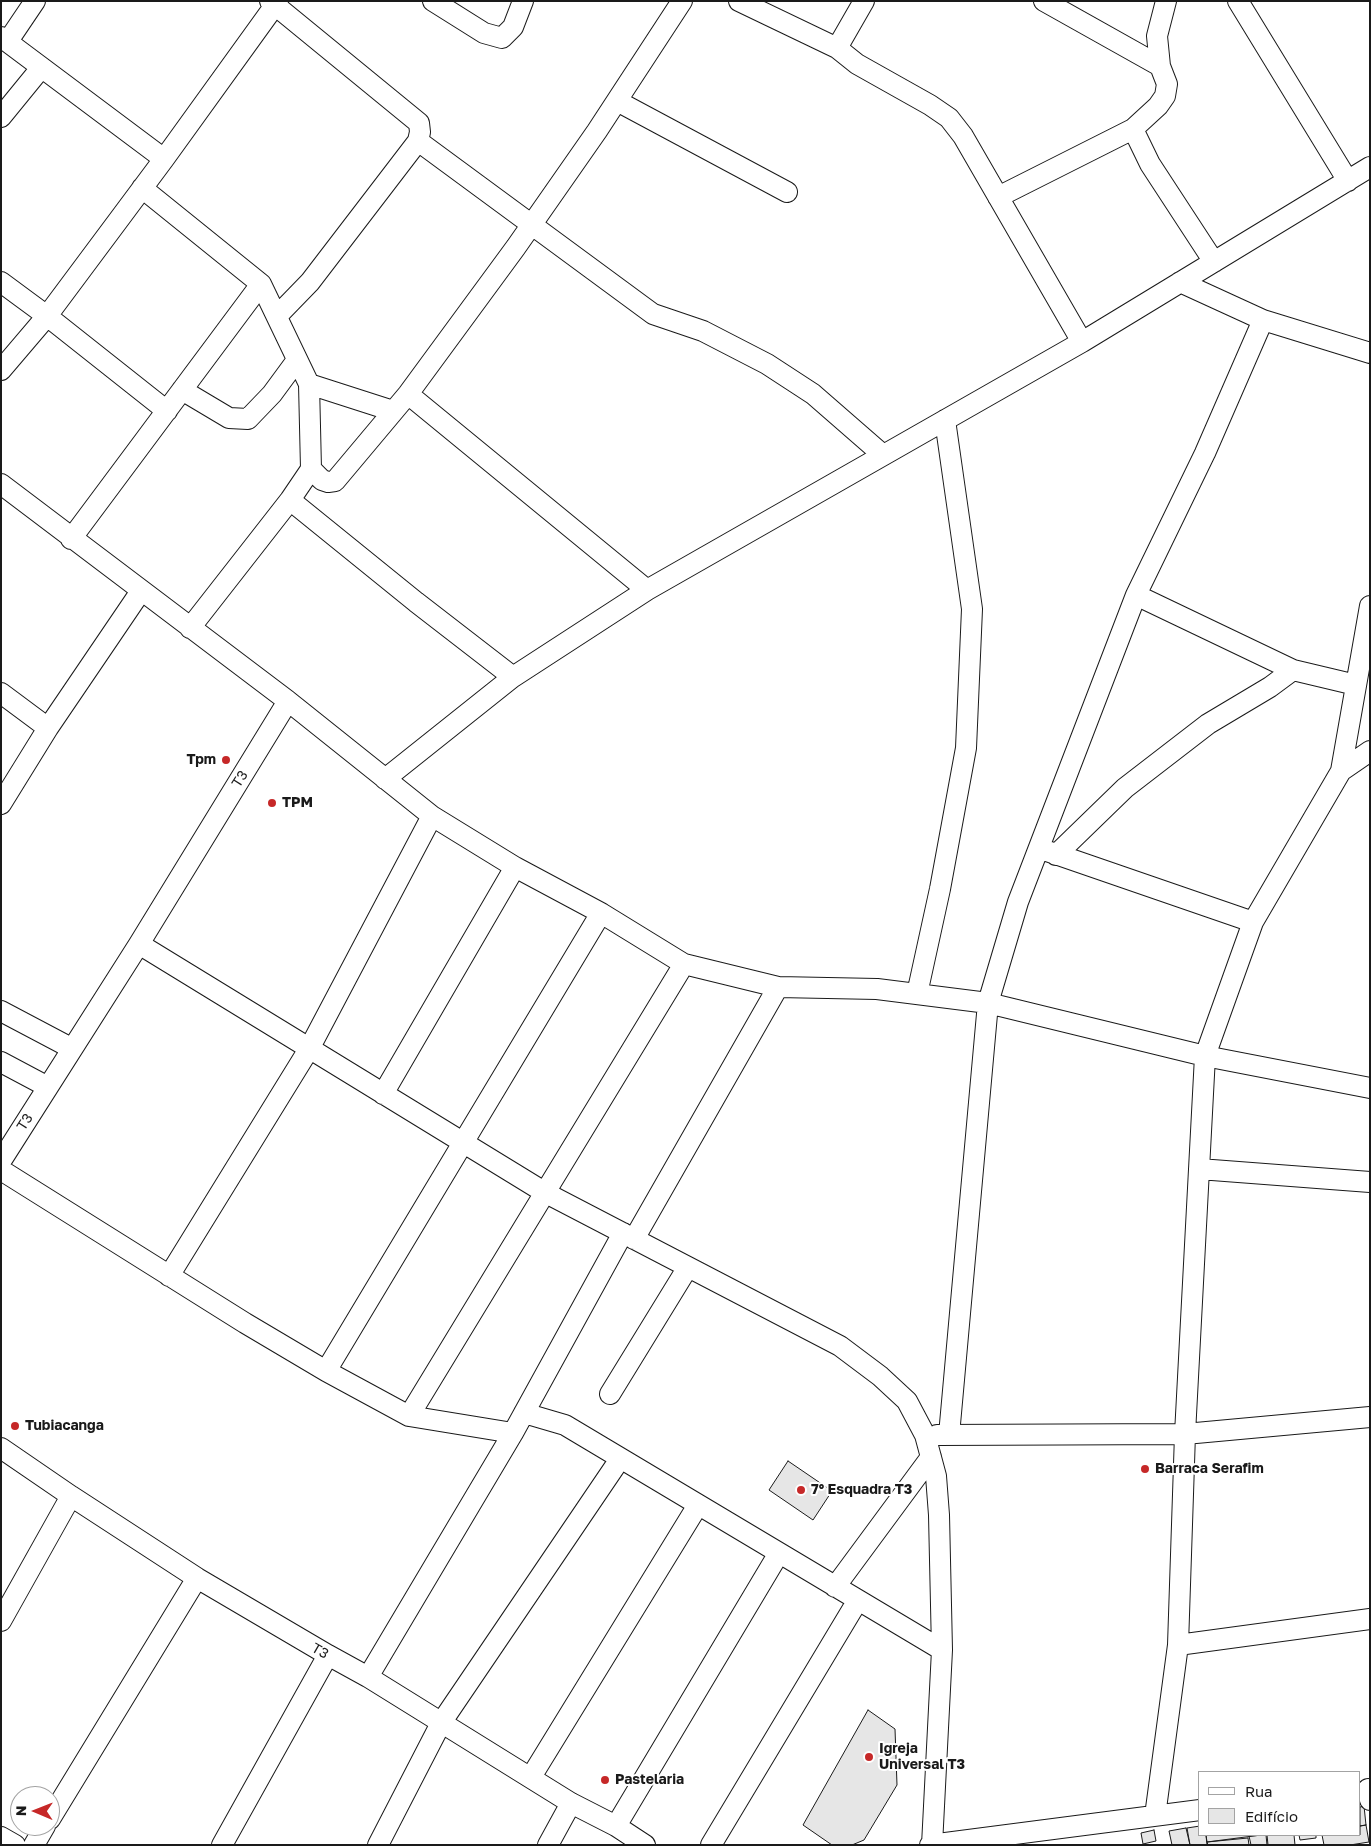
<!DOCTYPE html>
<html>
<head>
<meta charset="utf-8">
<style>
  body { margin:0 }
  #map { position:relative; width:1371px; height:1846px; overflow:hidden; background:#fff; font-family:"Golos Text",sans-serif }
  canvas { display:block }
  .frame { position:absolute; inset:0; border:2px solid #1a1a1a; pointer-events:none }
  .legend { position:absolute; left:1198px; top:1771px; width:162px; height:65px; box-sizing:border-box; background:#fff; border:1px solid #a3a3a3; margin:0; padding:6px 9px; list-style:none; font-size:15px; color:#1a1a1a }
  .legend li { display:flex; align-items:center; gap:10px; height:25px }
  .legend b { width:25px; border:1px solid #a3a3a3 }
  .north { position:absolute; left:10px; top:1786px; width:50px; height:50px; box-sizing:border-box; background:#fff; border:1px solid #a3a3a3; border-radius:50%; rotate:271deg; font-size:14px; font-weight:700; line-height:20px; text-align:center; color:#1a1a1a }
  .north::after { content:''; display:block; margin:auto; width:18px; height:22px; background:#c62828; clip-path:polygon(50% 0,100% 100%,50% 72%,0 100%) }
</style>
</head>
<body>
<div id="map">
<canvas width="1371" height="1846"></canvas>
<div class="frame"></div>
<ul class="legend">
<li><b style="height:6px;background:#fff"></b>Rua</li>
<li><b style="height:14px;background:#e6e6e6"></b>Edifício</li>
</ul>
<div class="north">N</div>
</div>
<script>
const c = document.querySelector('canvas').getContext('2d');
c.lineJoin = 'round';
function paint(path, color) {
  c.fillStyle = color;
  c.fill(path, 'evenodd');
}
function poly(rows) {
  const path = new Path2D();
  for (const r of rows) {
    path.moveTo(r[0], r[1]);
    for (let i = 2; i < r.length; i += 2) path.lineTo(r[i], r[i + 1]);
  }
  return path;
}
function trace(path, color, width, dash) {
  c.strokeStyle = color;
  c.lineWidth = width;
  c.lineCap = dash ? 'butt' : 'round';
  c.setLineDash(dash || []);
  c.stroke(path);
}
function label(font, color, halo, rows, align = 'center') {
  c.font = font + ' "Golos Text",sans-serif';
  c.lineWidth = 4;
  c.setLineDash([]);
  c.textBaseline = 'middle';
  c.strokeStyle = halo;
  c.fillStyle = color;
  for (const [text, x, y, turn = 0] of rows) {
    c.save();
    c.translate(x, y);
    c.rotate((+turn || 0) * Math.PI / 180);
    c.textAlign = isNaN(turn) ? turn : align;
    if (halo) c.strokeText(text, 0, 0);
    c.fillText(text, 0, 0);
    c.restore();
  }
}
const building = poly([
  [788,1461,832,1491,813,1520,769,1490,788,1461],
  [868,1710,895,1729,897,1785,864,1840,852,1845,832,1845,803,1825,868,1710],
  [1364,1806,1366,1825,1360,1826,1360,1807,1364,1806],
  [1366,1825,1369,1842,1350,1845,1324,1845,1322,1835,1360,1835,1360,1826,1366,1825],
  [1200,1826,1200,1835,1206,1835,1207,1845,1190,1845,1187,1828,1200,1826],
  [1186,1828,1190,1845,1172,1845,1169,1831,1186,1828],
  [1154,1830,1156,1841,1143,1844,1141,1833,1154,1830],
  [1206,1835,1261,1835,1207,1842,1206,1835],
  [1266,1835,1267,1845,1251,1845,1249,1836,1266,1835],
  [1267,1835,1294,1835,1295,1845,1268,1845,1267,1835],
  [1299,1835,1316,1835,1316,1838,1300,1840,1299,1835],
  [1248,1838,1249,1845,1208,1845,1207,1842,1248,1838]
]);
paint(building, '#e6e6e6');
trace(building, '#1a1a1a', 1);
const minor = poly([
  [270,1,419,123,420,132,418,141,310,282,277,316],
  [433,1,484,33,502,38,513,27,523,1],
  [739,1,837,48,857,64,930,105,949,118,963,136,1082,342],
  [1044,1,1160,66,1157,36,1166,1],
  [1238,1,1348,181],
  [1,37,164,159],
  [8,41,35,1],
  [837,48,864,1],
  [1160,66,1167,84,1165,96,1158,106,1133,129,1150,164,1214,262],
  [617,101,787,192],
  [1,117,41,68],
  [418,141,653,314,703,331,767,364,813,394,883,455],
  [142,188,261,284,309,384,311,469],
  [998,197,1133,129],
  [1,282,47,316,167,411],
  [1180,282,1263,320,1370,353],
  [1,370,47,316,164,159,278,1],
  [309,384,393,411],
  [182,390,229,418,248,419,272,394,297,360],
  [408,394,647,590],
  [1,484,288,701,139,944,1,1161],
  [290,500,416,602,513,677],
  [71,539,261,284],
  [1136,595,1293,670],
  [190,628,290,500,311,469,322,480,328,482,335,481,408,394,516,247,597,131,682,1],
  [1,693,48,728],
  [288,701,432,816,515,867,601,913,684,964,778,987,877,989,988,1003,1205,1056,1370,1088],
  [1341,771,1370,751],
  [385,779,513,677,647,590,1082,342,1370,167],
  [1,804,48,728,141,591],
  [1047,851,1253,922],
  [1056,855,1125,788,1208,724,1270,687,1293,670,1356,685],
  [139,944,544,1192,840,1346,880,1376,907,1401,925,1435,936,1476,939,1515,942,1650,932,1845],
  [917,994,940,889,966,748,972,609,945,420],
  [1,1011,71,1048],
  [1,1062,48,1087],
  [383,1094,515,867],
  [1199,1169,1370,1182],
  [1,1170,245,1323,326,1371,409,1416,513,1433],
  [634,1239,778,987],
  [169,1276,309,1049,432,816],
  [326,1371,601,913],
  [610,1394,688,1267],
  [524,1413,565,1425,942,1650],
  [409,1416,684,964],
  [937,1435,1185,1434,1370,1417],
  [949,1435,988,1003,1018,902,1136,595,1205,453,1263,320],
  [1,1448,71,1496,197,1578,328,1655,368,1677,571,1803,616,1826,645,1845],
  [835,1587,931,1457],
  [1,1621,71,1496],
  [1178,1645,1370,1619],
  [368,1677,513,1433,623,1233],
  [531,1777,698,1505],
  [1368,1789,1370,1800],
  [1155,1816,1178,1645,1185,1434,1205,1056,1253,922,1341,771,1370,606],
  [50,1819,197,1578],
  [616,1826,779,1553],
  [1,1837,15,1845],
  [34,1845,45,1826],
  [222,1845,328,1655],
  [378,1845,441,1723,620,1459],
  [548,1845,571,1803],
  [711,1845,858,1600],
  [930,1845,1200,1810]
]);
trace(minor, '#1a1a1a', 22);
trace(minor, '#fff', 20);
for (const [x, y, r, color] of [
  [226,760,5,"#c62828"],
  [272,803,5,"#c62828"],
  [15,1426,5,"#c62828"],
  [1145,1469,5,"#c62828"],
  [801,1490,5,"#c62828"],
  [869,1757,5,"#c62828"],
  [605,1780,5,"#c62828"]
]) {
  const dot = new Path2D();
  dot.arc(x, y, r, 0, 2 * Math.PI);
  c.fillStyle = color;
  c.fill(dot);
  trace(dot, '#fff', 2);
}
label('bold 14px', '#1a1a1a', '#fff', [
  ["Tpm",216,760,"right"],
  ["TPM",282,803],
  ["Tubiacanga",25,1426],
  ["Barraca Serafim",1155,1469],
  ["7° Esquadra T3",811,1490],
  ["Igreja",879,1749],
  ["Universal T3",879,1765],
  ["Pastelaria",615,1780]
], 'left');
label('14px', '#1a1a1a', '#fff', [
  ["T3",240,779,-58],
  ["T3",25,1122,-58],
  ["T3",320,1651,30]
]);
</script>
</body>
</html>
